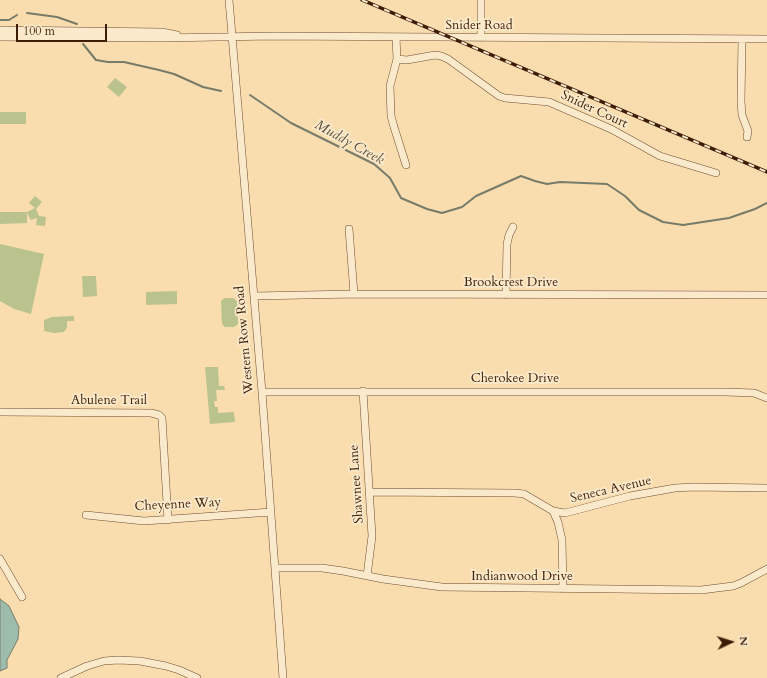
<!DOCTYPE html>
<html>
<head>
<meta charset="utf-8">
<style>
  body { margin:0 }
  #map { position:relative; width:767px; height:678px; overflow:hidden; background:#f9ddaf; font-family:Cardo,serif }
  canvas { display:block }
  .north { position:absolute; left:711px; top:622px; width:40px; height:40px; -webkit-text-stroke:3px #fbe9cb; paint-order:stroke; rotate:86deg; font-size:11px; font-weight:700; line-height:16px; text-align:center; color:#3d1d07 }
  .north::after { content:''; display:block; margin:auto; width:14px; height:18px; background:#3d1d07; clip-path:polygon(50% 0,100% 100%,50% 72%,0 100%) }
  .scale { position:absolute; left:16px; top:24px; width:91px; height:18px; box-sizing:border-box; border:2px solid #3d1d07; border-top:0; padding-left:5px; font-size:12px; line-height:14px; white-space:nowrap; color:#3d1d07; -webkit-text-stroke:3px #fbe9cb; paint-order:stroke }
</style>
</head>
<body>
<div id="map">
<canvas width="767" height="678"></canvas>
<div class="north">N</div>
<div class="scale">100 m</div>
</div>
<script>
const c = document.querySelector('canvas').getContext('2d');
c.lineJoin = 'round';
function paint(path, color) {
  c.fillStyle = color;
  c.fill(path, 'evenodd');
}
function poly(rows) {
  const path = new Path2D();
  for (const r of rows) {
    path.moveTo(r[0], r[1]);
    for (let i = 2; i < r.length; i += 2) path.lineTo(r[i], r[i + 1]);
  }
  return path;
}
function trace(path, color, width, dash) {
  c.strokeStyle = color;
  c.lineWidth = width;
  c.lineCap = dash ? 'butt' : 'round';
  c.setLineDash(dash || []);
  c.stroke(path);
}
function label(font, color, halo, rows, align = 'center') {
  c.font = font + ' Cardo,serif';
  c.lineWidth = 3.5;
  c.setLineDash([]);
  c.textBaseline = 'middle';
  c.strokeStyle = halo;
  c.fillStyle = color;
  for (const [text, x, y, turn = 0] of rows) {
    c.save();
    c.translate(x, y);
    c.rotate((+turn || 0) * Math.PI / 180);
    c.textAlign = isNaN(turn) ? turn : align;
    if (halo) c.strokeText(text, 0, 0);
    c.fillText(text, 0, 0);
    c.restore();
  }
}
paint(poly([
  [115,78,127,87,119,97,107,87],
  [0,112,26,112,26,124,0,124],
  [35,196,42,202,36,209,39,216,46,217,45,226,36,225,37,218,31,220,27,213,27,223,0,224,0,212,27,212,35,208,29,203],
  [0,244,44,254,31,314,14,309,0,301],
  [82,276,96,276,97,296,83,297],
  [177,291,177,304,146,305,146,292],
  [224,298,233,298,237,301,238,324,234,327,225,327,222,324,221,301],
  [74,316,74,321,67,321,67,328,64,332,54,333,44,331,44,320,52,317],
  [205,367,218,367,219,386,224,386,225,390,216,390,217,401,214,401,215,407,218,407,218,413,234,412,235,422,210,424]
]), '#bac28e');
const water = poly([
  [0,599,9,606,19,627,18,639,7,660,7,668,0,671,0,599]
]);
paint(water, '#9ebcac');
trace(water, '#777c6a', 1);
trace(poly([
  [27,13,57,17,77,24],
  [0,20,9,20,17,15],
  [83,44,96,60,108,62,124,62,159,70,174,74,203,87,221,91],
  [250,95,291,123,374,164,390,178,401,198,427,209,442,213,462,207,476,196,521,176,535,181,547,184,560,182,607,184,625,196,639,210,663,222,683,225,729,218,755,209,767,203]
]), '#777c6a', 2);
const minor = poly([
  [229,0,262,392,283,678],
  [0,30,162,32,177,35],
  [0,37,163,38,272,36,767,39],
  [396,37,397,59,390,86,391,116,394,127,406,165],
  [481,38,481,0],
  [742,39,741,101,742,115,748,131,747,137],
  [397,59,407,60,435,55,441,56,448,59,499,96,505,98,549,102,611,129,660,156,716,173],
  [349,229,354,294],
  [506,295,507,244,509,235,513,227],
  [254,296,354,294,767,295],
  [363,391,372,536,367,576],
  [262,392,726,392,754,393,767,398],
  [0,412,151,413,159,415,162,418,168,520],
  [370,492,515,493,524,494,553,511,565,513,630,496,675,488,693,487,767,488],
  [553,511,558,522,562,540,563,589],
  [86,515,144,521,271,512],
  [0,559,22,597],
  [275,568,322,568,343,571,383,579,442,587,701,590,733,586,741,583,767,569],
  [61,678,87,666,104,661,118,660,140,661,166,666,179,670,197,678]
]);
trace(minor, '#6c4d31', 8);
trace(minor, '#fbe9cb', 7);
const rail = poly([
  [362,0,767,172]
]);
trace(rail, '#3d1d07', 3.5);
trace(rail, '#fbe9cb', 2, [6]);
label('13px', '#3d1d07', '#fbe9cb', [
  ["Snider Road",479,26],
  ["Snider Court",594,110,25],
  ["Brookcrest Drive",511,283],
  ["Western Row Road",245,340,-95],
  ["Cherokee Drive",515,379],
  ["Abulene Trail",109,401],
  ["Shawnee Lane",357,484,-94],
  ["Seneca Avenue",611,490,-13],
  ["Cheyenne Way",178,505,-3],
  ["Indianwood Drive",522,577]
]);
label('italic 14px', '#5a4d39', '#fbe9cb', [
  ["Muddy Creek",349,143,29]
]);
</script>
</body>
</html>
